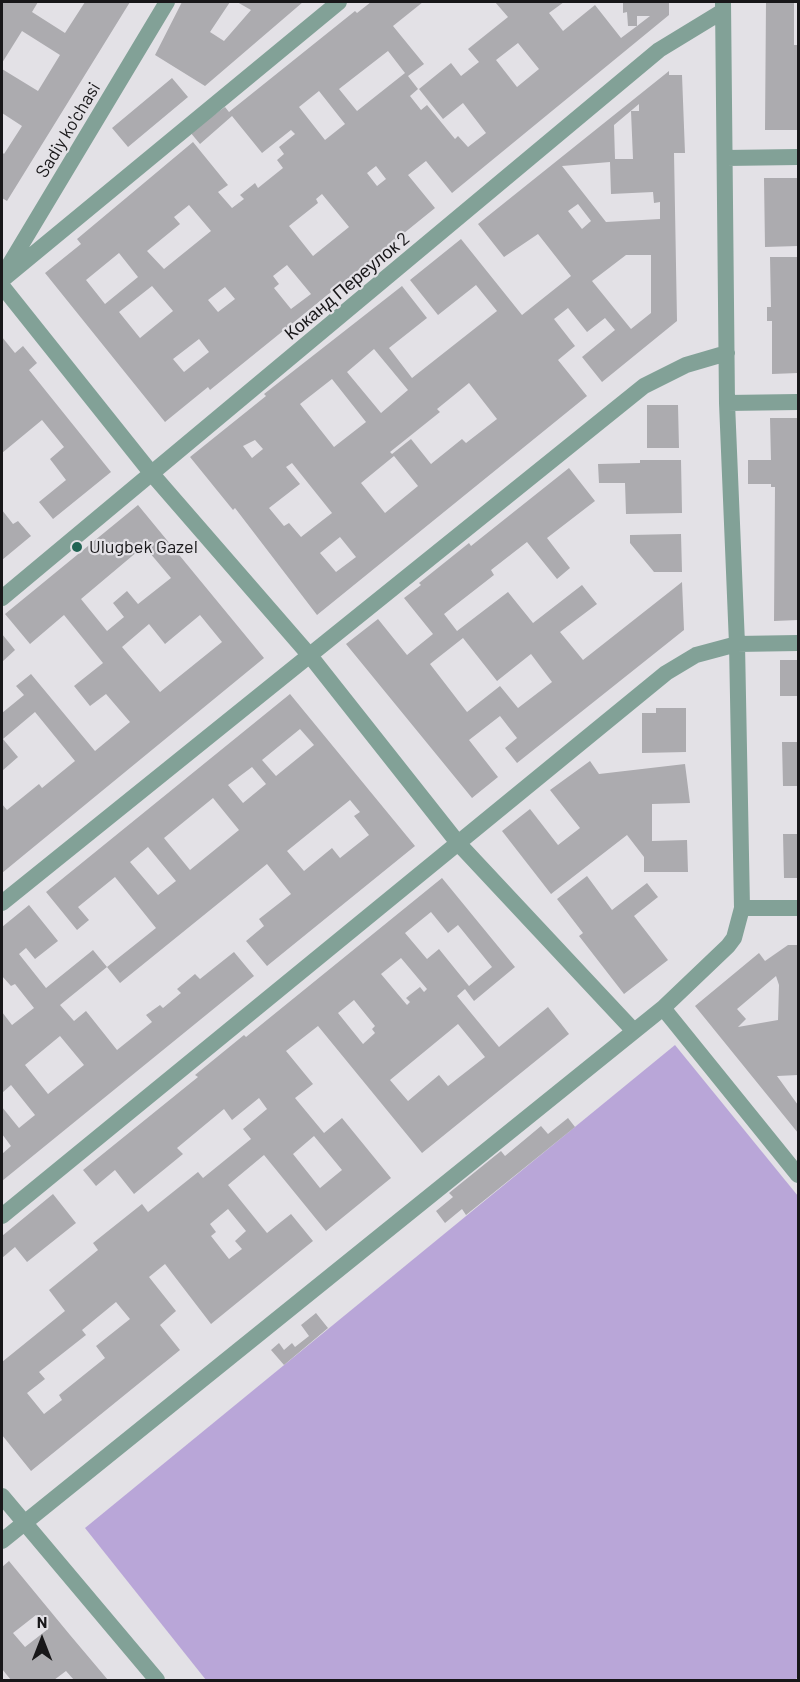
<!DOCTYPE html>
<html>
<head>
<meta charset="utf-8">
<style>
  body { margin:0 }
  #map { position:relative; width:800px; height:1682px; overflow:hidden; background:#e3e1e6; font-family:Barlow,sans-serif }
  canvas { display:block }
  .frame { position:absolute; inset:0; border:3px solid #181719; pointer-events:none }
  .north { position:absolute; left:12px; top:1610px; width:60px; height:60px; -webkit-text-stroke:4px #e3e1e6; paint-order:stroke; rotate:0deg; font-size:16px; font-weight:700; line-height:24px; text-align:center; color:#181719 }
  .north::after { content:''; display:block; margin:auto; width:21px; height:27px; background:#181719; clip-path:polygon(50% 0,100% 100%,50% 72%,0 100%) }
</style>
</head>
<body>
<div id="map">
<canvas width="800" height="1682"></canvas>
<div class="frame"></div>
<div class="north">N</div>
</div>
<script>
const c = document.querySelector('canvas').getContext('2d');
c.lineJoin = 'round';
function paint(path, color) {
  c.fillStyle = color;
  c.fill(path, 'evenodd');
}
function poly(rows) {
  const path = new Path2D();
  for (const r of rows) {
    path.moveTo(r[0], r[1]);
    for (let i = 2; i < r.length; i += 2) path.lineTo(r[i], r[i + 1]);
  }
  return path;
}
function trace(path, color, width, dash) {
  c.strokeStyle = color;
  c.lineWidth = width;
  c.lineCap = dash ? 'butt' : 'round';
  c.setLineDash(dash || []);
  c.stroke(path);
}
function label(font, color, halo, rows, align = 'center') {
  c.font = font + ' Barlow,sans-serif';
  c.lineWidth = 4.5;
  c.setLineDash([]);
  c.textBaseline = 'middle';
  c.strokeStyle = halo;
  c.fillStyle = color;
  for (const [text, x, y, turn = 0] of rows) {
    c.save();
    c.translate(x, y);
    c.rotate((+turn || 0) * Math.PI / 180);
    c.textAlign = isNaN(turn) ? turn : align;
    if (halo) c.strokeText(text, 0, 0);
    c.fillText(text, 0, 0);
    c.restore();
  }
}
paint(poly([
  [675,1045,798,1196,798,1677,795,1680,206,1680,85,1528]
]), '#b9a6d8');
paint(poly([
  [2,2,38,2,32,12,65,33,85,2,130,2,7,201,2,198,2,152,4,154,22,126,2,113,2,69,38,91,60,55,22,31,2,63],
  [182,2,230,2,210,32,224,41,251,10,237,2,303,2,205,86,155,55],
  [371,2,423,2,393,26,424,64,408,76,418,89,410,96,421,110,427,105,455,139,458,136,468,147,486,133,463,103,443,119,419,89,451,63,461,76,479,62,468,49,508,17,495,2,564,2,549,13,563,31,595,5,621,38,637,26,628,26,627,12,623,13,623,2,669,2,669,15,452,193,426,161,408,175,435,208,210,390,208,387,165,422,45,273,81,244,77,239,193,142,228,185,218,192,232,208,244,199,240,195,255,183,258,188,283,168,277,160,284,154,279,147,295,134,291,130,262,153,232,116,200,144,190,132,225,107,229,112,355,11,357,13],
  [637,16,650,16,637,26],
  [518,43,539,69,517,87,496,60],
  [388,51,405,73,357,111,339,89],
  [319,91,345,124,325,140,299,107],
  [376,166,386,179,377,186,367,173],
  [322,194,349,227,313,256,289,226,318,203,316,199],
  [189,205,211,231,164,269,147,251,180,224,174,217],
  [119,253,138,277,105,304,86,280],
  [287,265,311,294,291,309,274,288,279,284,273,276],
  [152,286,173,311,140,338,119,312],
  [225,287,235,299,218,312,208,300],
  [199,339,209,352,184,372,173,359],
  [766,2,794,2,794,45,798,45,798,130,765,130],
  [669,71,669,75,682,75,685,153,674,153,677,321,602,382,582,357,615,330,605,318,587,332,568,308,554,319,575,346,558,360,587,396,317,615,235,508,233,510,190,457,266,396,264,394,402,286,427,318,389,348,412,378,497,311,476,285,438,315,410,280,461,239,522,315,571,276,538,234,504,257,478,224],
  [639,104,639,111,631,111,633,159,615,159,614,125],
  [610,162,611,194,653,192,654,203,660,202,660,219,606,222,562,166],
  [578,204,591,221,582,229,568,211],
  [626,255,651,255,651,313,631,329,592,281],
  [374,349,408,390,381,413,347,372],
  [332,379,366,422,334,447,300,404],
  [469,383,497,419,466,443,462,439,431,464,411,439,392,454,390,452,440,412,437,409],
  [255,440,263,449,252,458,243,446],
  [394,456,418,486,385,513,361,483],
  [292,463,332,513,301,537,289,523,284,526,269,508,300,484,286,467],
  [340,537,356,557,336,572,320,553],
  [172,78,188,97,128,147,112,128],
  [764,178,798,178,798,246,765,247],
  [770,257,798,257,798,373,772,374,772,321,767,321,767,307,771,307],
  [2,337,15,353,23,346,37,363,29,370,111,472,53,519,39,502,66,480,50,459,64,447,42,420,2,453],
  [647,405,678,405,679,448,647,448],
  [770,418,798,418,798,620,774,621,775,487,771,487,771,484,748,484,748,460,771,460],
  [640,460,681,460,682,513,626,514,625,483,599,483,598,464,640,463],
  [569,468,595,501,547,538,570,568,557,579,527,542,491,570,494,575,444,614,457,631,508,592,533,623,582,585,597,604,560,632,583,660,682,582,684,630,517,763,505,748,517,738,500,716,469,740,498,777,472,798,346,644,378,619,407,655,433,634,404,598,421,585,419,583,469,543,471,546],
  [463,638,497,681,531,654,552,682,518,708,500,686,467,712,430,664],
  [138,505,264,658,2,873,2,804,7,810,39,784,42,788,75,761,35,712,3,739,2,737,2,713,24,695,16,686,31,674,95,751,130,722,106,694,90,706,74,686,103,663,64,615,30,644,5,614],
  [144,546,171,578,138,604,127,591,113,603,124,617,107,631,81,599],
  [200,615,222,642,160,692,122,647,149,624,165,644],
  [2,510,13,524,18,521,31,536,2,560],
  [681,534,682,572,654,572,630,543,630,535],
  [2,634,15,650,2,662],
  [780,660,798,660,798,696,780,696],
  [290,694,415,846,267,966,246,941,264,926,259,919,291,894,267,864,120,983,107,967,156,928,115,877,78,907,89,920,77,930,46,892],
  [300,729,314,745,276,776,262,760],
  [252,767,266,784,243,803,228,785],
  [213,798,239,830,190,870,164,838],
  [350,800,360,812,354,816,369,835,340,858,332,848,304,871,287,851],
  [148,847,176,881,158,895,130,862],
  [656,708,686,708,686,752,642,753,642,713,656,713],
  [3,739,18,757,2,771,2,740],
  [782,742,798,742,798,786,783,786],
  [590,761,599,774,685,764,690,803,652,804,652,841,687,840,688,872,644,872,644,857,627,835,551,894,502,831,530,809,558,845,580,828,550,790],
  [783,834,798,834,798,878,784,878],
  [587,876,612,910,647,883,658,897,634,916,668,960,624,994,579,936,583,933,557,899],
  [442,878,515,967,474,1001,465,989,457,996,499,1047,548,1007,569,1034,422,1153,318,1026,286,1051,313,1084,295,1098,324,1133,342,1118,391,1178,326,1231,264,1155,228,1185,267,1233,291,1214,313,1241,211,1324,165,1264,149,1277,176,1311,160,1325,180,1350,31,1471,2,1435,2,1362,65,1311,49,1290,98,1250,93,1243,142,1204,148,1212,198,1172,203,1178,251,1139,243,1129,267,1109,259,1098,232,1120,224,1109,177,1148,183,1154,134,1194,115,1170,96,1186,83,1170,198,1077,195,1075,244,1035,246,1037],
  [431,912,448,933,458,925,492,967,469,986,439,949,427,959,405,933],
  [401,958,427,989,424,992,420,987,406,998,410,1002,407,1005,381,974],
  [354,1000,375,1026,372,1029,375,1033,363,1044,338,1013],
  [458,1024,485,1057,448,1086,439,1075,408,1101,390,1080],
  [314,1136,342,1170,320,1188,293,1154],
  [228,1209,246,1231,235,1241,242,1249,229,1259,211,1236,216,1232,210,1224],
  [116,1302,130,1319,96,1346,105,1358,59,1395,62,1400,44,1414,27,1393,45,1379,39,1372,86,1335,82,1330],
  [29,905,58,941,35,959,26,948,19,954,46,988,93,950,107,967,60,1005,74,1021,86,1011,117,1050,152,1022,146,1015,160,1005,163,1008,181,993,177,989,195,974,200,979,234,952,254,976,2,1181,2,1154,11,1146,2,1134,2,1107,19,1128,35,1115,11,1085,2,1093,2,1012,12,1025,34,1008,15,984,11,986,2,976,2,927],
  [60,1036,84,1065,48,1094,25,1065],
  [788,945,798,945,798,1075,777,1076,798,1105,798,1133,695,1006,759,953,765,961],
  [776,976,779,985,778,1020,738,1027,746,1019,737,1009],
  [568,1118,575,1127,466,1215,462,1209,445,1223,436,1211,453,1197,449,1193,501,1151,505,1156,541,1126,548,1134],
  [53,1194,76,1223,27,1262,15,1247,2,1258,2,1236],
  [316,1313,328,1328,284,1365,271,1350,279,1343,284,1350,292,1343,295,1347,309,1336,301,1325],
  [9,1561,70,1635,108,1680,74,1680,66,1671,54,1680,11,1680,2,1669,2,1567],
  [36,1615,48,1629,25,1647,13,1633]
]), '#acabaf');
trace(poly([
  [726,158,798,157],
  [5,272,167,2],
  [2,280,339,2],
  [2,286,152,474,311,657,458,843,633,1030],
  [727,403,798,402],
  [2,598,659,50,723,11],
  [2,903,644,386,686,365,727,353],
  [742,908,798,908],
  [663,1008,798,1175],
  [2,1216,666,673,696,655,737,644,798,643],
  [2,1496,157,1680],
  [2,1541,663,1008,728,946,734,938,742,908,737,644,727,403,723,2]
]), '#82a197', 16);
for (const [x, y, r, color] of [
  [77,547,6,"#226454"]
]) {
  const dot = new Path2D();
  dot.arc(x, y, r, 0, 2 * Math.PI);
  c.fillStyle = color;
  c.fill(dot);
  trace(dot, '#e3e1e6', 2);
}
label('18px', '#181719', '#e3e1e6', [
  ["Sadiy ko'chasi",68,130,-59],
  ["Коканд Πереулок 2",347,286,-40]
]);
label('18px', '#181719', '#e3e1e6', [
  ["Ulugbek Gazel",89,547]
], 'left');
</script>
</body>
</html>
